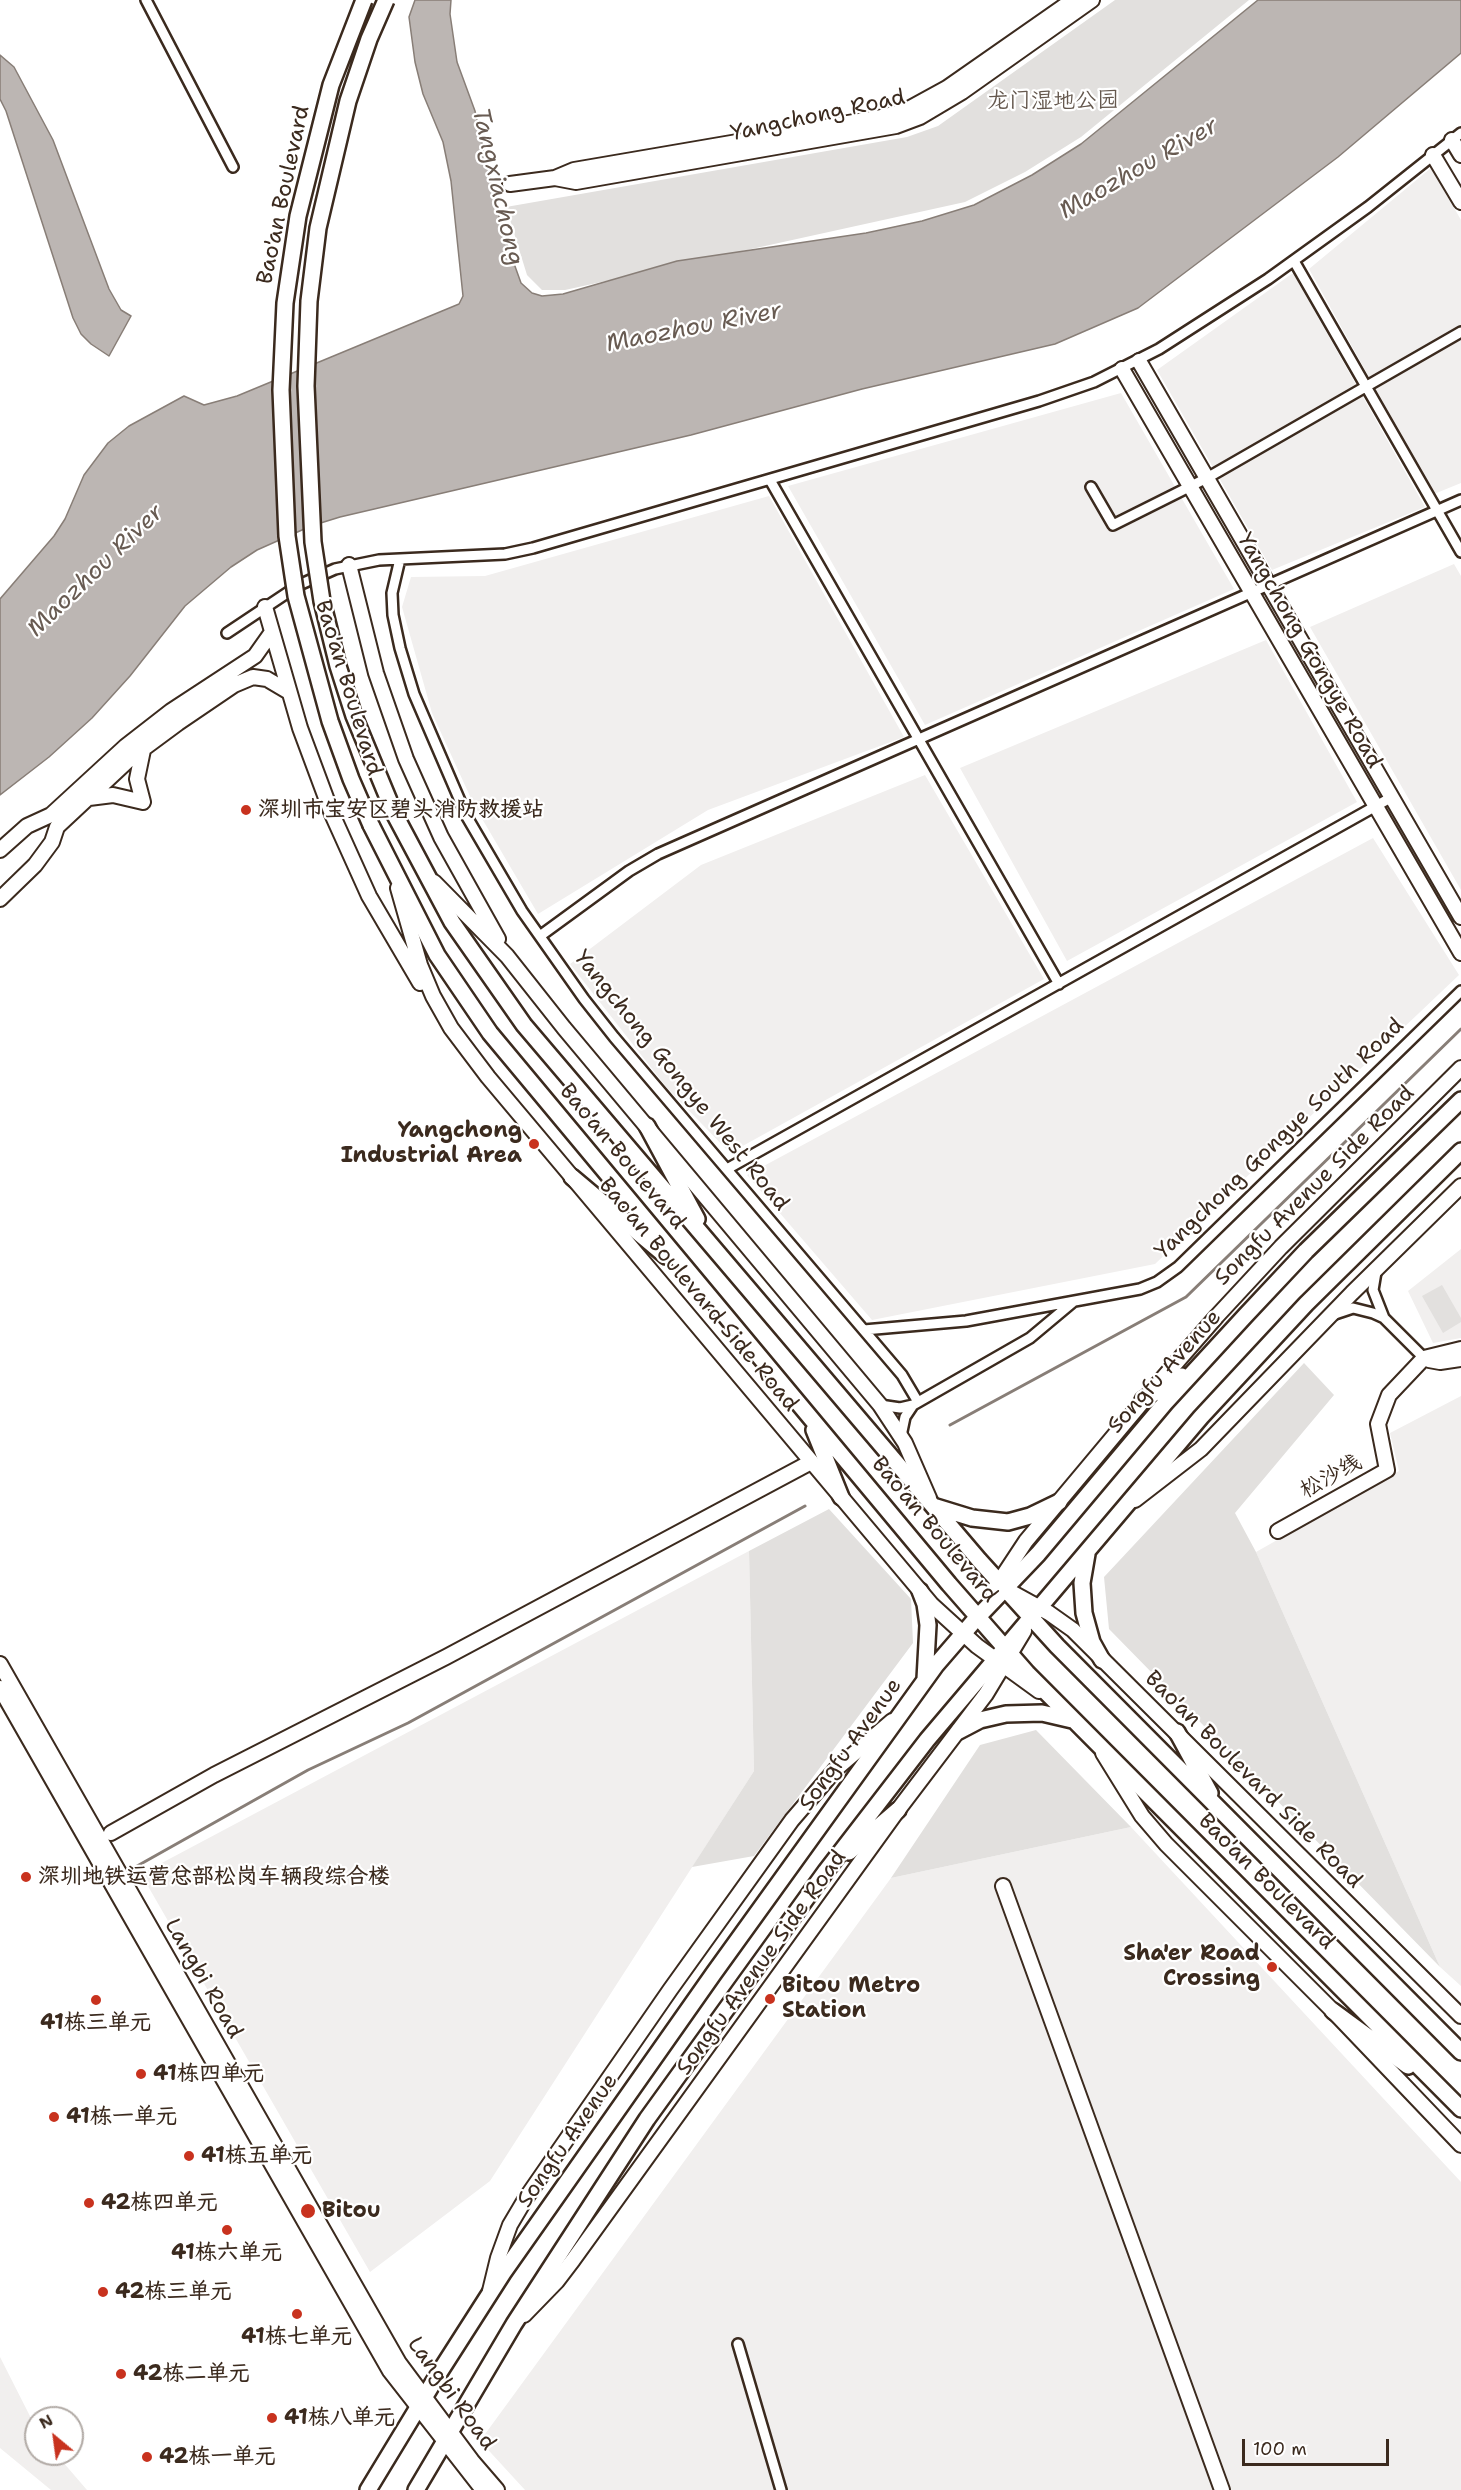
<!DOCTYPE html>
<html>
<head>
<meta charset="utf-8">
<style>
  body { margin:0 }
  #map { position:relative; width:1461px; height:2490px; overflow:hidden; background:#fff; font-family:"Shantell Sans",sans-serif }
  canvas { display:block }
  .north { position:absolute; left:24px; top:2406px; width:60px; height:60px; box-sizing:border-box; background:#fff; border:2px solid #b1aaa5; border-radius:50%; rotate:331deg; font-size:16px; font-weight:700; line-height:24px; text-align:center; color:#3b2a1e }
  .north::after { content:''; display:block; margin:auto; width:21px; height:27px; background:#c8321e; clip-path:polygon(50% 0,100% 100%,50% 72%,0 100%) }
  .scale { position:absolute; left:1242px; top:2439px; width:147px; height:27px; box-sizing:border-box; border:3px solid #3b2a1e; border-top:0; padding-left:8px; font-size:18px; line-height:21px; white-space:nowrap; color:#3b2a1e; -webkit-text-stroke:4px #fff; paint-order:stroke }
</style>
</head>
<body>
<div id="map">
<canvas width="1461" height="2490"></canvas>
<div class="north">N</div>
<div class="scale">100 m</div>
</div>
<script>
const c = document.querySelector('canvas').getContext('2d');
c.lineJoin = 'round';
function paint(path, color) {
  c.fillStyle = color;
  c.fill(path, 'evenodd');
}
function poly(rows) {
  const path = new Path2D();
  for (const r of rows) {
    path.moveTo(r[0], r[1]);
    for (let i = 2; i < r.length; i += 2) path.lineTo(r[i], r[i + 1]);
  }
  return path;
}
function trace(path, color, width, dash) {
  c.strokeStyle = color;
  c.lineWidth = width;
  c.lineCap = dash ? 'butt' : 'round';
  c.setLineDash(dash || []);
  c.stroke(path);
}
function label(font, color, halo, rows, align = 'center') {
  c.font = font + ' "Shantell Sans","LXGW WenKai TC",sans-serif';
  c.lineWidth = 4.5;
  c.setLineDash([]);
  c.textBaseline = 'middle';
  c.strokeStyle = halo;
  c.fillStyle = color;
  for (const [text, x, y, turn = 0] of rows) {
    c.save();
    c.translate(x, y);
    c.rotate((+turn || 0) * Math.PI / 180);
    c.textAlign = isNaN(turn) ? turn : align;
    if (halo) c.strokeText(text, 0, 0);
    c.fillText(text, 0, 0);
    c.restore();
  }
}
paint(poly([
  [1431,168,1461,220,1461,483,1434,494,1309,269],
  [1293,273,1425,507,1272,570,1157,370],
  [1121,393,1234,589,925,725,788,486],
  [769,496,904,737,708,810,538,914,474,805,432,713,402,607,411,577,485,576],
  [1454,564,1461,576,1461,890,1310,627],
  [1266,640,1357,802,1067,961,960,768],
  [925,775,1044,979,730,1153,667,1088,570,964,701,865],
  [1373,838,1459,975,1155,1264,872,1320,747,1175],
  [1461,1249,1461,1338,1433,1343,1408,1291],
  [1461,1396,1461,1986,1440,1967,1256,1552,1399,1471,1390,1433],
  [749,1551,754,1771,490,2181,370,2272,141,1874],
  [1131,1827,1461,2182,1461,2490,525,2490,480,2441,891,1878],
  [0,2357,36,2428,36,2454,56,2454,87,2490,51,2490,0,2448]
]), '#f1efee');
paint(poly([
  [1115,0,1249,0,1081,137,1025,172,965,202,565,290,542,290,527,275,506,207,907,137,938,126],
  [1442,1285,1461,1318,1461,1322,1443,1333,1422,1296],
  [1304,1363,1334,1395,1235,1513,1256,1552,1440,1967,1109,1629,1104,1577],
  [829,1509,911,1599,913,1643,754,1856,692,1867,754,1771,749,1551],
  [1036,1730,1131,1827,891,1878,980,1745]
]), '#e2e0de');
const water = poly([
  [415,0,451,0,450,14,457,62,475,111,502,230,521,283,532,293,542,296,563,294,677,261,866,233,922,221,974,205,1032,175,1081,144,1258,0,1461,0,1461,53,1338,157,1138,308,1055,344,862,389,691,435,340,517,311,526,257,550,231,567,185,606,130,676,92,718,49,757,0,795,0,599,54,536,65,519,84,475,108,443,129,426,184,396,204,405,237,396,459,304,463,296,451,181,443,142,423,94,415,62,409,17,415,0],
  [0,55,14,67,53,140,109,289,121,310,131,316,109,356,91,344,81,334,73,318,6,111,0,99,0,55]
]);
paint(water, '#bcb6b3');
trace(water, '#887e77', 1.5);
trace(poly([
  [950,1425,1186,1297,1461,1029],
  [130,1870,308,1770,408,1723,805,1506]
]), '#887e77', 3);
const street = poly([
  [146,0,233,167],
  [1294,261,1461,552],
  [770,480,1059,984],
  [1091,487,1113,525,1207,478,1461,332],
  [400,559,392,593,393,615,400,648,414,694,467,817,522,911,584,999,614,1037,902,1375,918,1402],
  [227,633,299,585,335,569,379,560,505,554,533,548,1039,401,1094,382,1159,349,1268,279,1368,207,1461,133],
  [540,936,629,871,658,854,1461,500],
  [727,1169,1392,797],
  [1376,1272,1373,1290,1384,1318],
  [1335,1314,1353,1308,1373,1313,1384,1318,1424,1358],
  [864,1330,966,1321,1140,1289,1157,1282,1178,1267,1461,991],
  [880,1405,900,1408,913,1405,1030,1338,1073,1302],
  [901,1436,905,1417,913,1405],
  [738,2344,781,2490]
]);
const secondary = poly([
  [1452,140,1461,155],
  [1433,155,1461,202],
  [555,178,576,182,896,126,920,117,962,92,1092,0],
  [510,184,555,178,574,170,877,118,905,111,947,88,1073,0],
  [1139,361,1461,917],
  [1122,369,1461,953],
  [349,565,376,673,406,759,441,837,498,939],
  [265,607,300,728,332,814,369,896,420,983],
  [89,798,113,795,143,802,137,779,143,750],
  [0,850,27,826,51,815,126,746,171,711,255,656,272,632],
  [434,882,507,956,564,1028,880,1405,905,1443,929,1498],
  [398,888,420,965,433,996,451,1028,488,1077,932,1605,977,1646,1039,1691],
  [0,899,35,865,52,842,57,827,132,757,178,723,234,685,253,677,267,679,289,692],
  [1429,1360,1440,1362,1461,1359],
  [1135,1500,1201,1449,1352,1293,1461,1186],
  [1278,1531,1387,1470,1378,1424,1389,1395,1424,1358,1461,1349],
  [993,1591,1026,1541,1149,1394,1217,1316,1281,1247,1461,1068],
  [1009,1591,1049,1613,1073,1630,1461,2016],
  [0,1664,399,2363,472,2461,497,2490],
  [0,1688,390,2371,483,2490],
  [1103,1753,1142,1816,1166,1844,1333,2011,1461,2145],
  [111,1833,214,1775,446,1657,811,1462],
  [1003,1886,1222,2490],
  [490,2291,498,2258,510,2225,526,2198,670,1990,792,1820,836,1769,892,1721],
  [524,2315,557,2281,573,2260,898,1810,986,1694,1024,1631]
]);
const primary = poly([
  [395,815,452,922,524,1025,979,1560,1057,1646,1461,2052],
  [371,825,437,955,490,1033,949,1584,1027,1673,1461,2109],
  [647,1126,697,1219],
  [572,1177,666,1256],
  [1143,1400,1182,1376],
  [814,1430,841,1497],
  [933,1506,972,1518,1008,1522,1030,1516,1059,1502],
  [1087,1554,1082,1583,1084,1613,1092,1642,1102,1660],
  [920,1591,925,1604,928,1625,925,1679],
  [959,1731,980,1720,1006,1714,1042,1713,1072,1720],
  [1177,1732,1210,1793],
  [849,1852,898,1810],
  [1333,2011,1408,2066],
  [368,2490,439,2373,503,2273,714,1973,936,1665,974,1621,1038,1554,1165,1403,1245,1316,1306,1251,1461,1100],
  [416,2490,514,2324,647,2119,826,1871,927,1740,1201,1417,1306,1304,1461,1151]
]);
trace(street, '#3b2a1e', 14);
trace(secondary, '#3b2a1e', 18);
trace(primary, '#3b2a1e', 20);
trace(street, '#fff', 9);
trace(secondary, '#fff', 14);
trace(primary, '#fff', 15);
const primaryBridge = poly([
  [364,0,331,85,298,216,285,303,281,390,287,536,296,596,330,721,351,779,371,825],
  [386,0,369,39,348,101,318,228,309,301,306,386,313,542,322,601,338,666,354,716,395,815]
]);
trace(primaryBridge, '#3b2a1e', 20, []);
trace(primaryBridge, '#fff', 15);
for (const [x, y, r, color] of [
  [246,810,6,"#c8321e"],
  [534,1144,6,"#c8321e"],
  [26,1877,6,"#c8321e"],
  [1272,1967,6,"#c8321e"],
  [770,1999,6,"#c8321e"],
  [96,2000,6,"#c8321e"],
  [141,2074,6,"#c8321e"],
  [54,2117,6,"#c8321e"],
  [189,2156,6,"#c8321e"],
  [89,2203,6,"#c8321e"],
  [308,2211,8,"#c8321e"],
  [227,2230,6,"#c8321e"],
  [103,2292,6,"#c8321e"],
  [297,2314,6,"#c8321e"],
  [121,2374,6,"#c8321e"],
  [272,2418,6,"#c8321e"],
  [147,2457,6,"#c8321e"]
]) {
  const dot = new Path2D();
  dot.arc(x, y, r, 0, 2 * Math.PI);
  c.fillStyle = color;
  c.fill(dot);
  trace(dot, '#fff', 2);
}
label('22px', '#65584e', '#fff', [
  ["龙门湿地公园",1053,101]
]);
label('22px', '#3b2a1e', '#fff', [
  ["Yangchong Road",818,116,-12],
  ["Bao'an Boulevard",284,195,-78],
  ["Yangchong Gongye Road",1309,651,60],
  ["Bao'an Boulevard",348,688,73],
  ["Yangchong Gongye West Road",681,1081,51],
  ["Yangchong Gongye South Road",1280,1139,-44],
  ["Bao'an Boulevard",622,1157,50],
  ["Songfu Avenue Side Road",1315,1186,-45],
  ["Bao'an Boulevard Side Road",698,1295,50],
  ["Songfu Avenue",1165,1372,-48],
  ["松沙线",1331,1477,-29],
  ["Bao'an Boulevard",934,1530,50],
  ["Songfu Avenue",851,1745,-54],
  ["Bao'an Boulevard Side Road",1253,1780,45],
  ["Bao'an Boulevard",1266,1882,45],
  ["Songfu Avenue Side Road",762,1963,-54],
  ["Langbi Road",203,1979,60],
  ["Songfu Avenue",568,2141,-55],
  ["Langbi Road",451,2394,54]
]);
label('bold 22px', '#3b2a1e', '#fff', [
  ["深圳市宝安区碧头消防救援站",258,810],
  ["Yangchong",522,1131,"right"],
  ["Industrial Area",522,1156,"right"],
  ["深圳地铁运营总部松岗车辆段综合楼",38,1877],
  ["Sha'er Road",1260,1954,"right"],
  ["Crossing",1260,1979,"right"],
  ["Bitou Metro",782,1986],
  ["Station",782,2011],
  ["41栋三单元",96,2023,"center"],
  ["41栋四单元",153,2074],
  ["41栋一单元",66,2117],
  ["41栋五单元",201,2156],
  ["42栋四单元",101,2203],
  ["Bitou",322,2211],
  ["41栋六单元",227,2253,"center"],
  ["42栋三单元",115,2292],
  ["41栋七单元",297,2337,"center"],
  ["42栋二单元",133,2374],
  ["41栋八单元",284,2418],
  ["42栋一单元",159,2457]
], 'left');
label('italic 24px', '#685b52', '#fff', [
  ["Maozhou River",1139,169,-30],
  ["Tangxiachong",497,187,77],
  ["Maozhou River",694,328,-11],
  ["Maozhou River",96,571,-44]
]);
</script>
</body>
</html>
